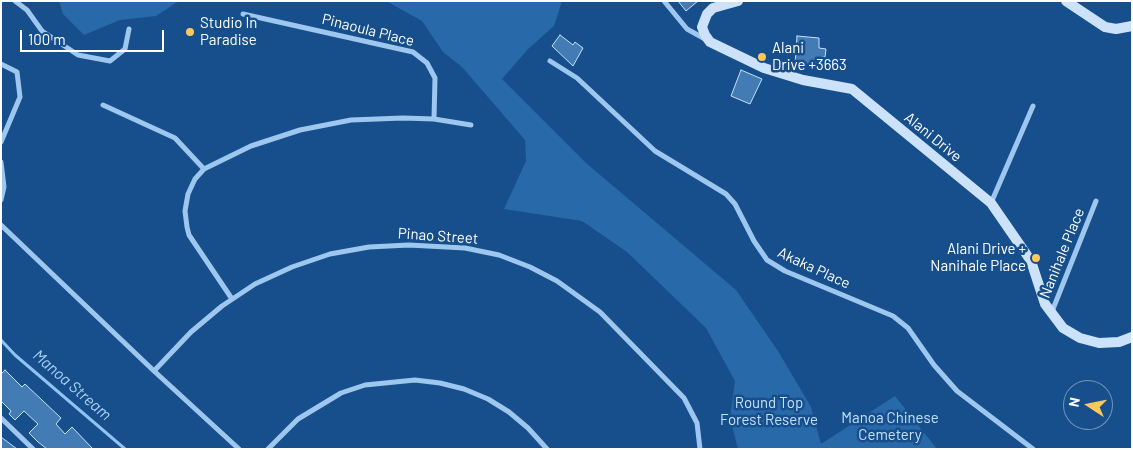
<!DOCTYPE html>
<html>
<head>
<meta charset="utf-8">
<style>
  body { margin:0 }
  #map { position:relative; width:1133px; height:450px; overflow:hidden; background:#164f8b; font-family:Barlow,sans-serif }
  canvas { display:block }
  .frame { position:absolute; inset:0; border:2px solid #fff; pointer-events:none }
  .north { position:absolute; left:1063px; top:380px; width:50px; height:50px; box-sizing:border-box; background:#164f8b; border:1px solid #7395b9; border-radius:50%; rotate:281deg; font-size:14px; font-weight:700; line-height:20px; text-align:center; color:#fff }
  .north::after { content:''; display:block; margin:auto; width:18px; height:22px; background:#ffc85c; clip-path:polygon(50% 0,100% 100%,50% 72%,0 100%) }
  .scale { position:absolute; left:20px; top:30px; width:144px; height:22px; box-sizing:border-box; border:2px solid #fff; border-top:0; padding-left:6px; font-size:15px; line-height:18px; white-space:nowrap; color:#fff; -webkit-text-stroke:4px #164f8b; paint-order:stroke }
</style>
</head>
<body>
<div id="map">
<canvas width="1133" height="450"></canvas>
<div class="frame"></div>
<div class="north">N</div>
<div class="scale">100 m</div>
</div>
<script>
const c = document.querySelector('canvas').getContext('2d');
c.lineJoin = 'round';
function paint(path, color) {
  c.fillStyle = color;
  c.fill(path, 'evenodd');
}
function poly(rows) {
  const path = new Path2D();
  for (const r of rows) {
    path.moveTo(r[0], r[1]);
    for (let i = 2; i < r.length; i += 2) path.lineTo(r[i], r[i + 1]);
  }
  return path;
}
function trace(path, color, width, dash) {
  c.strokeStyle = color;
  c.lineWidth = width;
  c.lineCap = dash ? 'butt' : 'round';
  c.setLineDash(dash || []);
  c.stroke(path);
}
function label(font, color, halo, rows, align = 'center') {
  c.font = font + ' Barlow,sans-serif';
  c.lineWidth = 5;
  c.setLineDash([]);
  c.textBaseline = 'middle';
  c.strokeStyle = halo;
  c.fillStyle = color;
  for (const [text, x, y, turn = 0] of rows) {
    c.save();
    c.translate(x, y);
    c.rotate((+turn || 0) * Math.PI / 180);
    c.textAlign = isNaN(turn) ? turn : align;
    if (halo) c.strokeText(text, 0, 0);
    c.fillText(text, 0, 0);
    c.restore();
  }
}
paint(poly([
  [59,1,179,1,156,16,120,20,84,35,63,14],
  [386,1,562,1,554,26,528,49,502,79,586,163,736,290,778,351,811,407,821,444,895,396,937,449,738,449,730,418,735,381,706,328,627,252,582,221,504,209,526,161,525,140,462,67,443,52,422,21]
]), '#2869a9');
trace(poly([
  [1,340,15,355,125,449]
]), '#90c3f2', 3);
const building = poly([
  [678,1,698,1,686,11,678,1],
  [560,35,573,45,575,42,583,48,573,66,552,46,560,35],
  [797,36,819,38,819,48,826,49,825,57,821,57,820,66,795,64,797,36],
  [741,70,762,79,750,104,731,96,741,70],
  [5,370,22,387,25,384,61,418,56,424,65,434,72,427,93,449,47,449,38,442,29,433,38,424,24,411,15,420,9,414,11,411,1,401,1,374,5,370],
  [1,437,17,449,1,449,1,437]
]);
paint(building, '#437bb5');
trace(building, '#c4e0fb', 1);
trace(poly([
  [15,1,27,10,42,31,78,55,110,61,125,49,129,29],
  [664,1,687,29,705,39],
  [243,14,413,52,427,63,435,78,434,119],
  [550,61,577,78,655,151,726,194,735,204,754,241,767,260,785,271,893,316,908,328,934,365,957,391,1033,449],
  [1,64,17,72,20,97,1,142],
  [103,105,175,138,204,169],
  [1,162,4,187,1,200],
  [991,203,1033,106],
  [1,225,154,371,239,449],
  [232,299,189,235,187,227,185,211,188,194,195,179,204,169,251,146,300,130,351,120,403,118,434,119,471,125],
  [1051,314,1096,201],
  [154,371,191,332,222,306,255,284,292,267,330,254,369,247,409,245,465,248,499,255,530,267,557,281,600,312,684,398,697,423,700,449],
  [1,418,33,449],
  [268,449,298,419,341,393,365,385,415,380,440,383,464,389,488,399,509,412,528,428,547,449]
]), '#9ec7ef', 5);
trace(poly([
  [738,1,713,8,707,14,702,27,705,35,710,42,764,68,803,80,852,89,991,203,1031,261,1045,304,1063,328,1080,338,1099,343,1119,342,1132,337],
  [1066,1,1105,27,1116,29,1132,26]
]), '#cce2fa', 10);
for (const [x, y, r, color] of [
  [190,32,5,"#ffc85c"],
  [762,57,5,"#ffc85c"],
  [1036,258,5,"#ffc85c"]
]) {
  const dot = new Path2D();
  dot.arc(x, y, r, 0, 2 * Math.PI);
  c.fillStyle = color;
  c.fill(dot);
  trace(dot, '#164f8b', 2);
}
label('15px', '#fff', '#164f8b', [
  ["Studio In",200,23],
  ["Paradise",200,40],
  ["Alani",772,48],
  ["Drive +3663",772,65],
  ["Alani Drive +",1026,249,"right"],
  ["Nanihale Place",1026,266,"right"]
], 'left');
label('15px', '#fff', '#164f8b', [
  ["Pinaoula Place",368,30,14],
  ["Alani Drive",933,137,39],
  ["Pinao Street",438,236,4],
  ["Nanihale Place",1062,253,-68],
  ["Akaka Place",814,268,25]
]);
label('15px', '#c4e0fb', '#164f8b', [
  ["Round Top",769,403],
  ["Forest Reserve",769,420],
  ["Manoa Chinese",890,418],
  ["Cemetery",890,435]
]);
label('italic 16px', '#aad1f6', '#164f8b', [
  ["Manoa Stream",72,385,41]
]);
</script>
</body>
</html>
